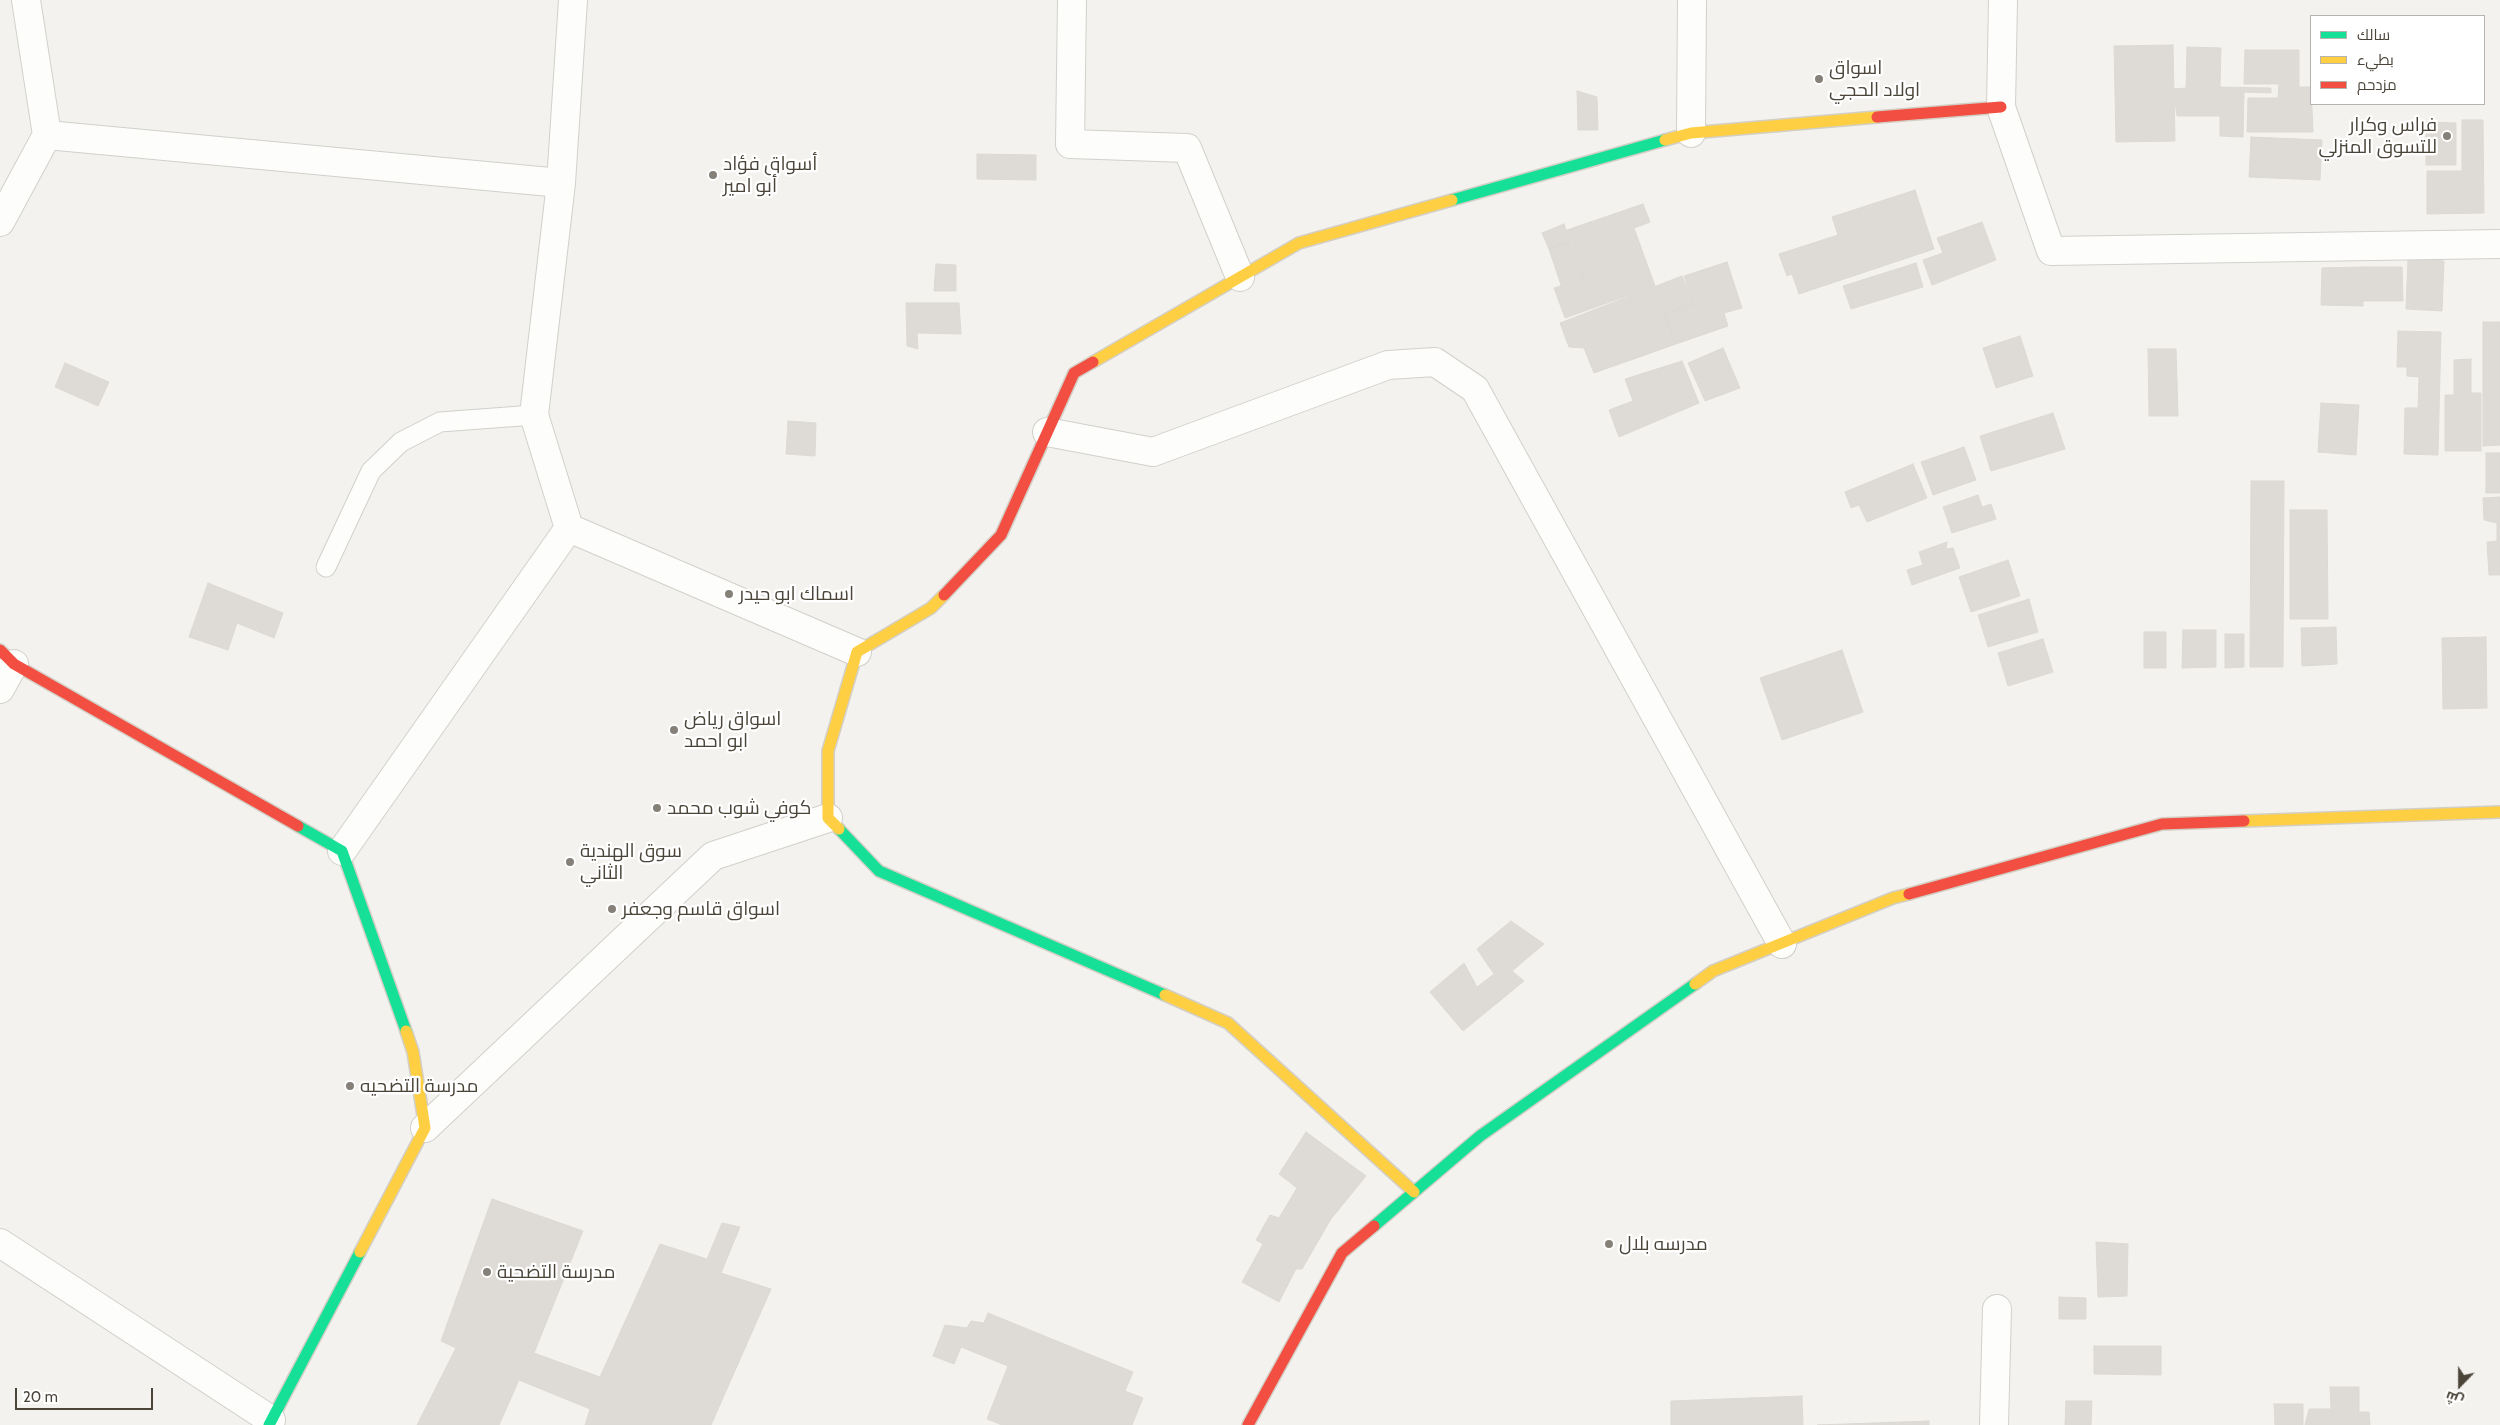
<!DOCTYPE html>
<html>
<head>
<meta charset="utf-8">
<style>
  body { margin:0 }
  #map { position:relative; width:2500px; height:1425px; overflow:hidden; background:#f4f2ee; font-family:Cabin,Cairo,sans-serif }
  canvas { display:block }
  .legend { position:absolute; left:2310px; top:15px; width:175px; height:90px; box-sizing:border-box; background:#fff; border:1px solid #b7b4b0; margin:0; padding:6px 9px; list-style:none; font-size:15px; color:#4b4439 }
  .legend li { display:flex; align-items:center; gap:10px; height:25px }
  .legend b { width:25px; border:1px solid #b7b4b0 }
  .north { position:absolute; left:2435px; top:1360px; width:50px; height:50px; -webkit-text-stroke:4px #fff; paint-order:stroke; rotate:202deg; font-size:14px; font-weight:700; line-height:20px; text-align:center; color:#4b4439 }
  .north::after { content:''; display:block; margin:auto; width:18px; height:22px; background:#4b4439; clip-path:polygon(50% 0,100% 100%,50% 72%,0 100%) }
  .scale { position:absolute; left:15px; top:1388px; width:138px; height:22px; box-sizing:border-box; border:2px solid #4b4439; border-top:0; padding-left:6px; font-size:15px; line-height:18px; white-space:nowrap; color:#4b4439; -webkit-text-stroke:4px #fff; paint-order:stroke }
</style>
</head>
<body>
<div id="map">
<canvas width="2500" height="1425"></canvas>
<ul class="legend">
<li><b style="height:6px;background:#16e098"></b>سالك</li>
<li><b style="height:6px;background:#ffcf43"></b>بطيء</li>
<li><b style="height:6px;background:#f24e42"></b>مزدحم</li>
</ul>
<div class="north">ش</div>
<div class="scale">20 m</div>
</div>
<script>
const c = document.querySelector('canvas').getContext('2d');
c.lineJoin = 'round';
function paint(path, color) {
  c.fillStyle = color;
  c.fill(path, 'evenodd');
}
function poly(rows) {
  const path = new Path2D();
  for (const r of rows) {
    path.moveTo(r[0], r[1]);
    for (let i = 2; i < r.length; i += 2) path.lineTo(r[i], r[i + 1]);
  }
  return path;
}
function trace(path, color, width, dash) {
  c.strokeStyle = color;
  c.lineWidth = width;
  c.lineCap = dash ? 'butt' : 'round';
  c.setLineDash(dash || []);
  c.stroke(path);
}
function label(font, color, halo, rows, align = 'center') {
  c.font = font + ' Cabin,Cairo,sans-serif';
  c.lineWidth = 4.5;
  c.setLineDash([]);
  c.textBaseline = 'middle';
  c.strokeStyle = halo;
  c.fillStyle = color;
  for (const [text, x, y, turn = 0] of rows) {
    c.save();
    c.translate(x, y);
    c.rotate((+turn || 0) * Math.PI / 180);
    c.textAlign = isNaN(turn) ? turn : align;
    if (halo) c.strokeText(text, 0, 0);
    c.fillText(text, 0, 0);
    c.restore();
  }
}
const building = poly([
  [2173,45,2175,141,2116,142,2114,46,2173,45],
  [2187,47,2221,48,2220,87,2271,88,2271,93,2244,92,2243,137,2220,136,2220,116,2177,116,2173,89,2186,88,2187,47],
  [2245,50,2299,50,2299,87,2311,87,2313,132,2247,132,2248,98,2278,98,2279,84,2244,84,2245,50],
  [1577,91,1597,97,1598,130,1578,130,1577,91],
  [2462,120,2483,120,2484,213,2427,214,2427,171,2462,171,2462,120],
  [2426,122,2456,123,2456,165,2426,165,2426,122],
  [2251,137,2322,140,2320,180,2249,177,2251,137],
  [977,154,1036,155,1036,180,977,179,977,154],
  [1915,190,1934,249,1799,294,1792,274,1787,276,1779,254,1838,235,1832,217,1915,190],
  [1643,204,1650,222,1634,228,1655,286,1565,318,1554,288,1585,278,1567,230,1643,204],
  [1982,222,1996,260,1932,285,1923,260,1943,253,1937,238,1982,222],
  [1564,224,1570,241,1549,249,1542,233,1564,224],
  [1570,241,1585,278,1561,285,1549,249,1570,241],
  [2408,259,2444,261,2442,311,2406,309,2408,259],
  [1727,262,1742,308,1724,313,1728,326,1676,344,1665,313,1693,304,1684,276,1727,262],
  [1916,263,1923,287,1851,309,1843,286,1916,263],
  [936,264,956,265,956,291,934,291,936,264],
  [2362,267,2363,306,2321,305,2322,268,2362,267],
  [2362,267,2402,267,2403,301,2362,301,2362,267],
  [1682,276,1693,304,1665,313,1676,344,1594,373,1584,348,1569,347,1560,323,1682,276],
  [906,303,959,303,961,334,917,333,918,349,907,346,906,303],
  [2483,322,2500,322,2500,445,2483,446,2483,322],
  [2398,331,2441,332,2438,455,2404,454,2405,408,2418,408,2419,377,2407,376,2407,367,2397,367,2398,331],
  [2020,336,2033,376,1996,388,1983,348,2020,336],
  [1723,348,1740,388,1705,401,1688,363,1723,348],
  [2148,349,2176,349,2178,416,2149,416,2148,349],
  [2471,359,2471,393,2481,393,2481,451,2445,451,2445,395,2454,395,2454,360,2471,359],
  [1682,361,1699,403,1619,437,1609,410,1633,401,1625,379,1682,361],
  [65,363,109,382,98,406,55,387,65,363],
  [2321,403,2359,405,2356,455,2318,452,2321,403],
  [2053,413,2065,449,1991,471,1980,436,2053,413],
  [788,421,816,423,815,456,786,454,788,421],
  [1964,447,1976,480,1933,495,1921,462,1964,447],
  [2486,453,2500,453,2500,493,2486,493,2486,453],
  [1913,464,1927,498,1867,522,1859,505,1851,508,1845,492,1913,464],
  [2251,481,2284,481,2283,667,2250,667,2251,481],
  [1978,495,1982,507,1991,504,1996,519,1952,533,1943,507,1978,495],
  [2500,497,2500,575,2489,575,2487,542,2497,541,2497,523,2484,520,2483,498,2500,497],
  [2290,510,2327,510,2328,619,2290,619,2290,510],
  [1947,542,1946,549,1953,548,1960,568,1912,585,1907,570,1923,565,1919,552,1947,542],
  [2008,560,2020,596,1971,612,1959,577,2008,560],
  [208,583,283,613,274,638,237,623,228,650,189,637,208,583],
  [2029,599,2038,632,1988,647,1978,615,2029,599],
  [2336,627,2337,664,2302,666,2301,628,2336,627],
  [2183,630,2216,630,2216,667,2182,668,2183,630],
  [2144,632,2166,632,2166,668,2144,668,2144,632],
  [2225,634,2244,634,2244,667,2225,668,2225,634],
  [2486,637,2487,708,2443,709,2442,638,2486,637],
  [2043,639,2053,672,2008,686,1998,653,2043,639],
  [1842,650,1863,712,1782,740,1760,678,1842,650],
  [1511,921,1544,944,1512,971,1524,981,1463,1031,1430,992,1464,963,1477,987,1494,974,1477,949,1511,921],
  [1306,1132,1366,1176,1331,1219,1302,1269,1296,1269,1279,1302,1242,1282,1263,1244,1256,1240,1270,1215,1279,1218,1297,1188,1279,1174,1306,1132],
  [492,1199,583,1231,534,1353,600,1377,660,1244,707,1259,722,1223,740,1227,721,1273,771,1289,711,1425,585,1425,590,1409,519,1380,499,1425,417,1425,456,1348,441,1341,492,1199],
  [2096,1242,2128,1244,2127,1296,2098,1297,2096,1242],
  [2059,1297,2086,1298,2086,1319,2059,1319,2059,1297],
  [988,1313,1133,1372,1125,1391,1143,1398,1132,1425,1002,1425,987,1419,1008,1366,961,1347,954,1364,933,1356,945,1325,967,1328,971,1321,984,1323,988,1313],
  [2094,1346,2161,1346,2161,1375,2094,1374,2094,1346],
  [2330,1387,2359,1387,2359,1412,2369,1412,2370,1425,2305,1425,2309,1409,2331,1409,2330,1387],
  [1802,1396,1803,1425,1671,1425,1671,1401,1802,1396],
  [2066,1401,2092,1401,2091,1425,2065,1425,2066,1401],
  [2274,1404,2303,1404,2303,1425,2275,1425,2274,1404],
  [1929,1421,1929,1425,1817,1425,1929,1421]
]);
paint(building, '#dedbd6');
trace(building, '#dcd9d4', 1);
const lane = poly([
  [326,567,371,471,401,442,440,422,534,415]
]);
const street = poly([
  [573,0,561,183,534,415,569,528,857,652],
  [1072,0,1070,144,1187,148,1240,277],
  [2003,0,2001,107,2051,251,2500,244],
  [1691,133,1692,0],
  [47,135,561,183],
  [0,222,47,135,26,0],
  [1047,432,1153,452,1388,365,1435,362,1475,389,1782,944],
  [0,689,14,664],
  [342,851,569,528],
  [425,1128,713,856,828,818],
  [0,1243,271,1420],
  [1994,1425,1997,1309]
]);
const fast = poly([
  [1452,200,1665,140],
  [298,826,342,851,406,1031],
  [839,829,879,871,1165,995],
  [1374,1226,1480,1136,1695,984],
  [269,1425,360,1252]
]);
const slow = poly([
  [1665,140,1691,133,1877,117],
  [1093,362,1299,243,1452,200],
  [2244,821,2500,812],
  [839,829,828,818,828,751,857,652,931,608,944,595],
  [1695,984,1713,971,1893,898,1909,894],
  [1165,995,1228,1023,1414,1192],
  [360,1252,425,1128,413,1052,406,1031]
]);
const jam = poly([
  [1877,117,2001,107],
  [944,595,1001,535,1074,373,1093,362],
  [0,650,14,664,298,826],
  [1909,894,2162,824,2244,821],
  [1248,1425,1342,1253,1374,1226]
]);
trace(lane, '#d2d0cb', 21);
trace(street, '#d2d0cb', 30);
trace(fast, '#d3cfc5', 14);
trace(slow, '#d3cfc5', 14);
trace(jam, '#d3cfc5', 14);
trace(lane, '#fdfdfc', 19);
trace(street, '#fdfdfc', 28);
trace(fast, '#16e098', 11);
trace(slow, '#ffcf43', 11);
trace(jam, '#f24e42', 11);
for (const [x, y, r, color] of [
  [1819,79,5,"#868178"],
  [2447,136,5,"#868178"],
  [713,175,5,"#868178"],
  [729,594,5,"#868178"],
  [674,730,5,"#868178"],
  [657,808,5,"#868178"],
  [570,862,5,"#868178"],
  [612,909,5,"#868178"],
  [350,1086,5,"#868178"],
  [1609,1244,5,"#868178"],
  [487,1272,5,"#868178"]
]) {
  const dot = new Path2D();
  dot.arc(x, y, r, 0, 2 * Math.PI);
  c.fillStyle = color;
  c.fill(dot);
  trace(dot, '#fff', 2);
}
label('19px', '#4b4439', '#fff', [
  ["اسواق",1829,68],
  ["اولاد الحجي",1829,90],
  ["فراس وكرار",2437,125,"right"],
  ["للتسوق المنزلي",2437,147,"right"],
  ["أسواق فؤاد",723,164],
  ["أبو امير",723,186],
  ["اسماك ابو حيدر",739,594],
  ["اسواق رياض",684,719],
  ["ابو احمد",684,741],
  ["كوفي شوب محمد",667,808],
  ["سوق الهندية",580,851],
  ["الثاني",580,873],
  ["اسواق قاسم وجعفر",622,909],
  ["مدرسة التضحيه",360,1086],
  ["مدرسه بلال",1619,1244],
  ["مدرسة التضحية",497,1272]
], 'left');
</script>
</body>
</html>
